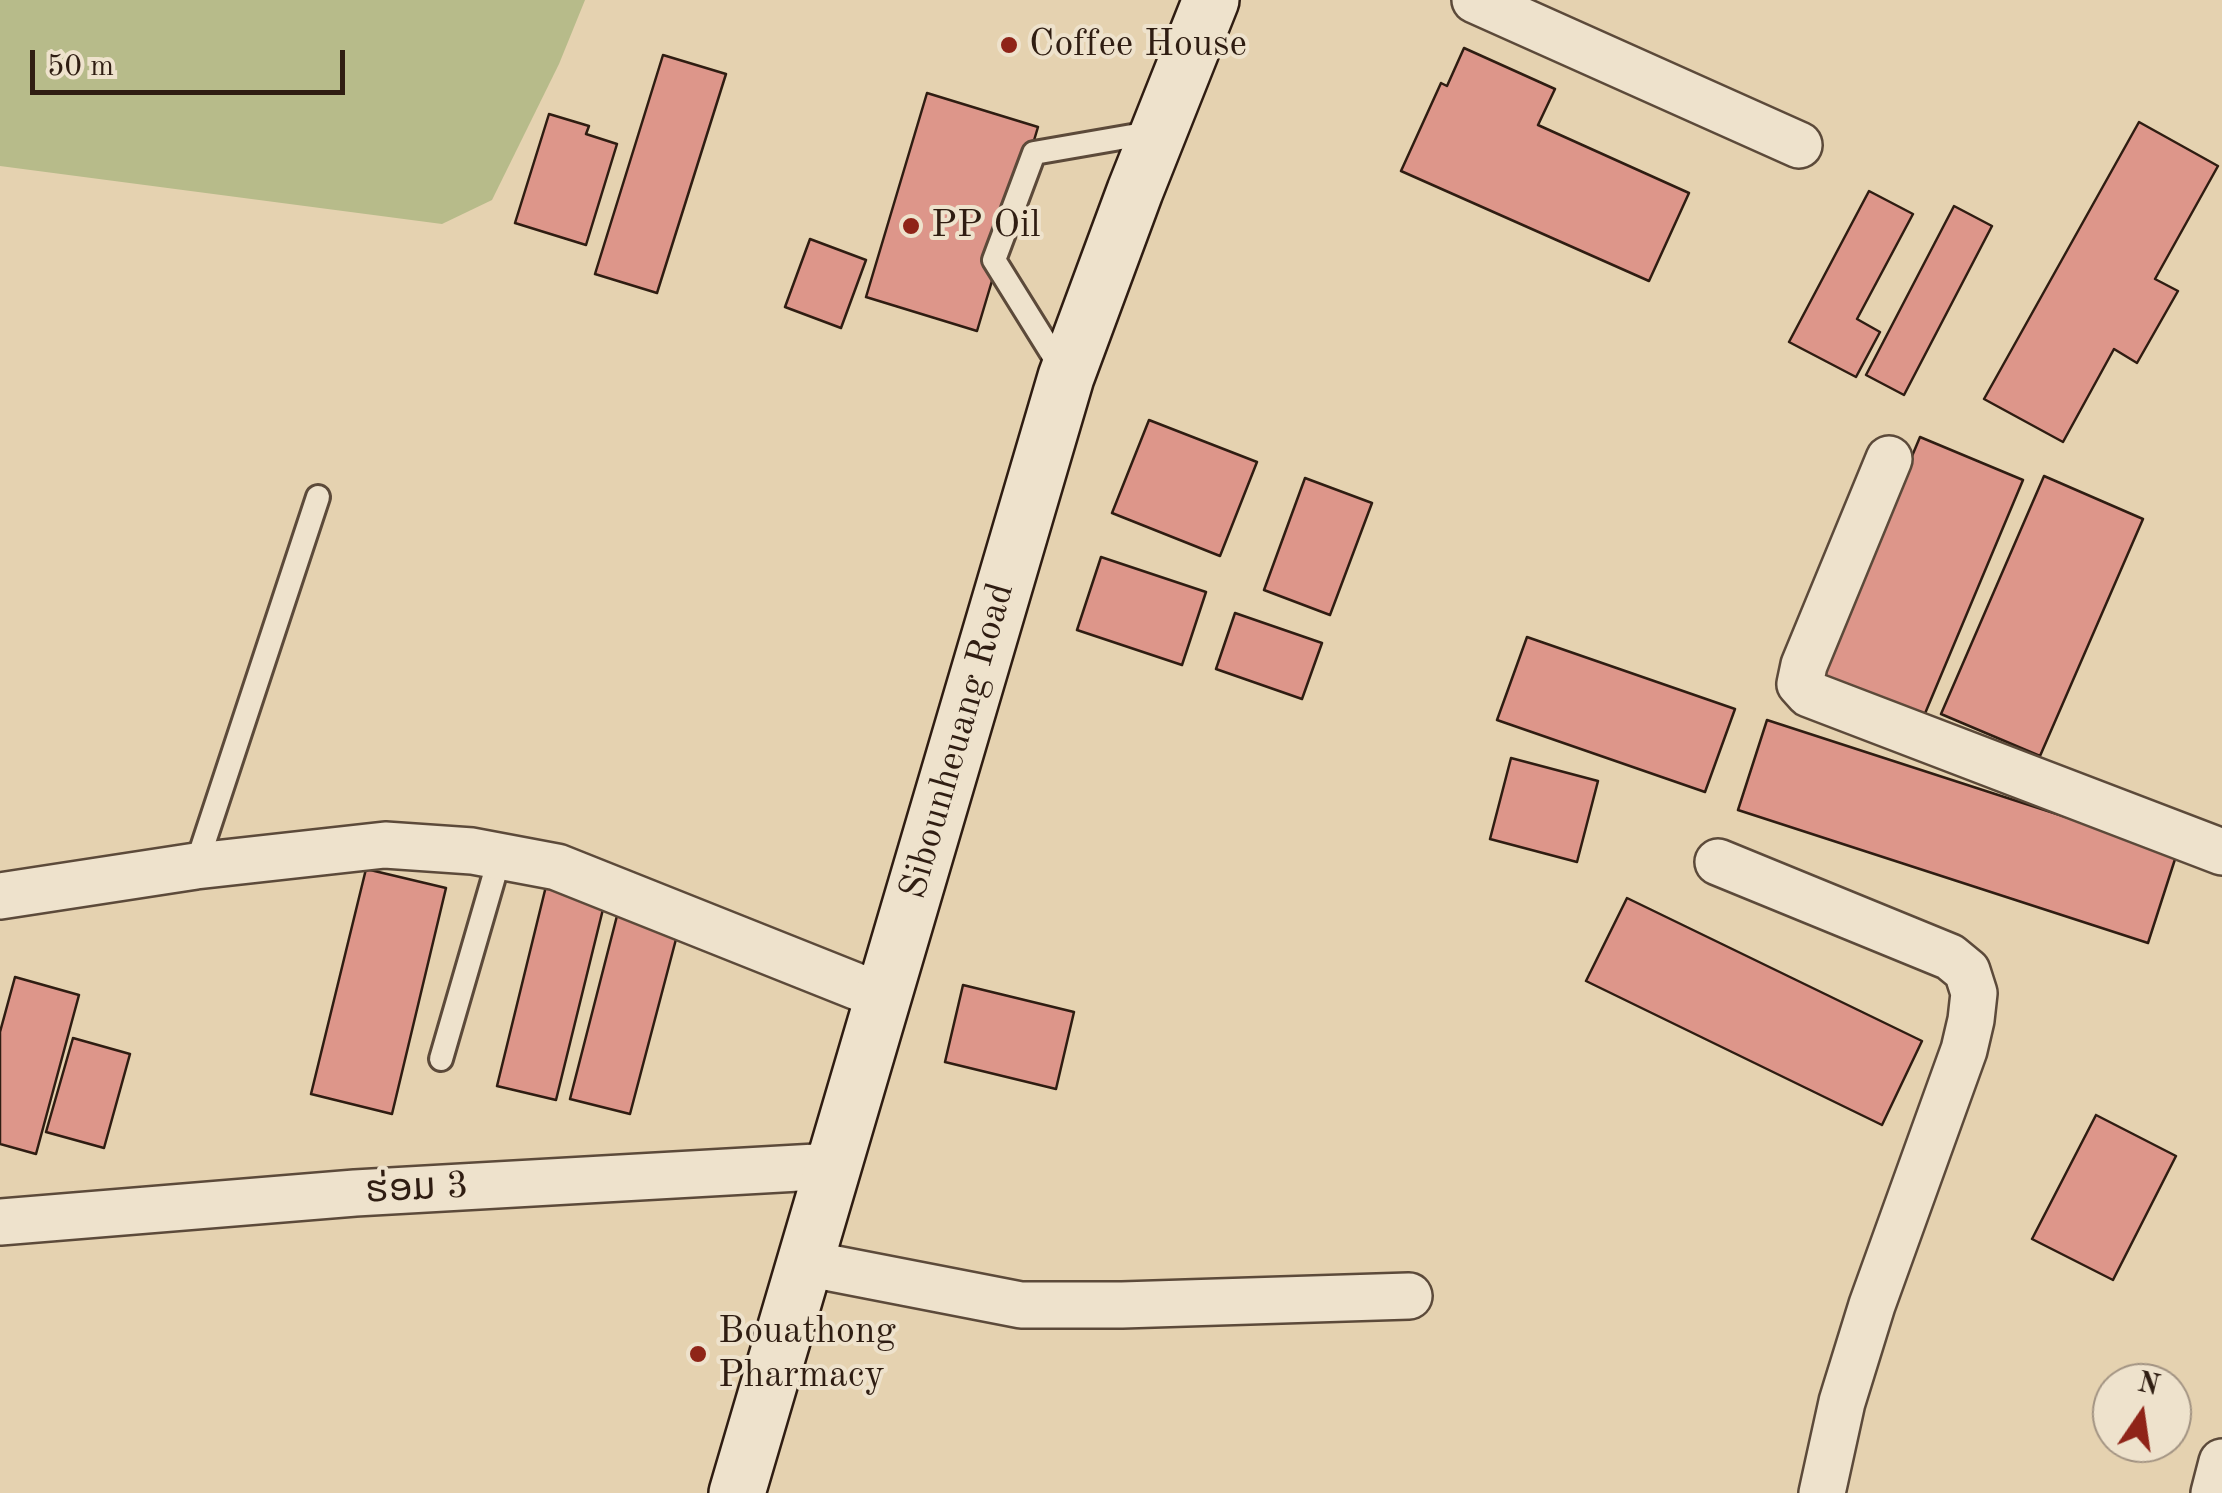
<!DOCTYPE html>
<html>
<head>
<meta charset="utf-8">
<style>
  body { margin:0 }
  #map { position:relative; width:2222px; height:1493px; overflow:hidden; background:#e5d2b0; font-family:"Old Standard TT",serif }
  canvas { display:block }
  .north { position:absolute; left:2092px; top:1363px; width:100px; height:100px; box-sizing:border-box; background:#eee2cc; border:2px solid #a29382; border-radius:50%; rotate:13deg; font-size:28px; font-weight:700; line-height:40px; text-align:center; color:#2f1d12 }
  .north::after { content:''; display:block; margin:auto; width:35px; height:45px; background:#8f2418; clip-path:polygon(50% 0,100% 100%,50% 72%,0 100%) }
  .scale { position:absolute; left:30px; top:50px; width:315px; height:45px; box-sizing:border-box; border:5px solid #2f1d12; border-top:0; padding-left:12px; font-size:30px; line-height:35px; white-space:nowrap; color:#2f1d12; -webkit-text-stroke:8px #eee2cc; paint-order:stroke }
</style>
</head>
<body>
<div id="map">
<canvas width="2222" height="1493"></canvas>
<div class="north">N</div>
<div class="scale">50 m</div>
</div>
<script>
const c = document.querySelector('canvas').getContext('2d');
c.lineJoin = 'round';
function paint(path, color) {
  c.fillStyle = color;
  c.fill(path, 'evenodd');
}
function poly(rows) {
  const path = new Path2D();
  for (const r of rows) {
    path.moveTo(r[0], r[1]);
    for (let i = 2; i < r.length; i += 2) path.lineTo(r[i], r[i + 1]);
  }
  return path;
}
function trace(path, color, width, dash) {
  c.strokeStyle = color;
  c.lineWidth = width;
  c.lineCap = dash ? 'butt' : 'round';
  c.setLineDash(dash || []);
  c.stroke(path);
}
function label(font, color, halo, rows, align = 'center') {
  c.font = font + ' "Old Standard TT","Noto Sans Lao",serif';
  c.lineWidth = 8;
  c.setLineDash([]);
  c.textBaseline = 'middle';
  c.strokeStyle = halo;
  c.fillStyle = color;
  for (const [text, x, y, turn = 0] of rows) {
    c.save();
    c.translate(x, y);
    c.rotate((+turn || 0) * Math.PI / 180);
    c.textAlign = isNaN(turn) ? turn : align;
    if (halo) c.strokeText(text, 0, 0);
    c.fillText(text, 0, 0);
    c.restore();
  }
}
paint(poly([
  [0,0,585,0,559,64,492,200,442,224,0,166]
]), '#b7bb8a');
const building = poly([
  [1464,48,1555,89,1538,125,1689,193,1649,281,1401,171,1441,83,1447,86,1464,48],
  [663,55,726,74,657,293,595,274,663,55],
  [927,93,1038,127,977,331,866,297,927,93],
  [549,114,589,126,586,134,617,144,586,245,515,223,549,114],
  [2139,122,2218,166,2155,279,2178,291,2137,363,2114,349,2063,442,1984,399,2139,122],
  [1869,191,1913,214,1857,319,1880,332,1856,377,1789,342,1869,191],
  [1954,206,1992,226,1904,395,1866,375,1954,206],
  [810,239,866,260,841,328,785,307,810,239],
  [1149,420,1257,462,1220,556,1112,513,1149,420],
  [1920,437,2023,480,1921,723,1818,681,1920,437],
  [2044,476,2143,519,2040,756,1941,714,2044,476],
  [1305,478,1372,503,1330,615,1264,590,1305,478],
  [1101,557,1206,592,1182,665,1077,630,1101,557],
  [1235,613,1322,643,1302,699,1216,669,1235,613],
  [1527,637,1735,709,1705,792,1497,720,1527,637],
  [1767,720,2177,853,2148,943,1738,810,1767,720],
  [1511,758,1598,781,1577,862,1490,839,1511,758],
  [366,869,446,888,392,1114,311,1094,366,869],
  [547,882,606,897,556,1100,497,1086,547,882],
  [1627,898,1922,1041,1882,1125,1586,981,1627,898],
  [619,908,680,924,630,1114,570,1099,619,908],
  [15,977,79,995,36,1154,0,1144,0,1032,15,977],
  [963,985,1074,1012,1056,1089,945,1062,963,985],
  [73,1038,130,1054,104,1148,46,1132,73,1038],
  [2096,1115,2176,1156,2113,1280,2032,1239,2096,1115]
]);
paint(building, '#dd968a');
trace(building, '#2f1d12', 2.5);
const lane = poly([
  [1063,371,994,260,1034,153,1155,132],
  [196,866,318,497],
  [441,1059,500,856]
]);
const street = poly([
  [1475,0,1799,145],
  [1889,459,1804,665,1800,684,1809,694,2222,852],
  [1718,862,1950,957,1967,971,1974,993,1971,1020,1964,1050,1872,1305,1842,1402,1822,1493],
  [0,896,196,866,385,845,472,851,557,867,883,997],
  [0,1222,355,1193,834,1166],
  [805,1263,1021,1305,1122,1305,1409,1296],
  [2214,1493,2222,1462]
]);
const secondary = poly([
  [737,1493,1066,377,1135,191,1211,0]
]);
trace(lane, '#5c4a3a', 28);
trace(street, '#5c4a3a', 50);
trace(secondary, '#2f1d12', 60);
trace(lane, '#eee2cc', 22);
trace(street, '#eee2cc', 45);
trace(secondary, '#eee2cc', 55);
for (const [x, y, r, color] of [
  [1009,45,10,"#8f2418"],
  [911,226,10,"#8f2418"],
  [698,1354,10,"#8f2418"]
]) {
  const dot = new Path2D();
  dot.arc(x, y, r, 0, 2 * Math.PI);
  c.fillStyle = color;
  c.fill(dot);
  trace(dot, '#eee2cc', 4);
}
label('38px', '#2f1d12', '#eee2cc', [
  ["Coffee House",1029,45],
  ["PP Oil",931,226],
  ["Bouathong",718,1332],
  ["Pharmacy",718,1376]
], 'left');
label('38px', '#2f1d12', '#eee2cc', [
  ["Sibounheuang Road",958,741,-74],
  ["ຮ່ອມ 3",417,1189,-3]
]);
</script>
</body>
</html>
